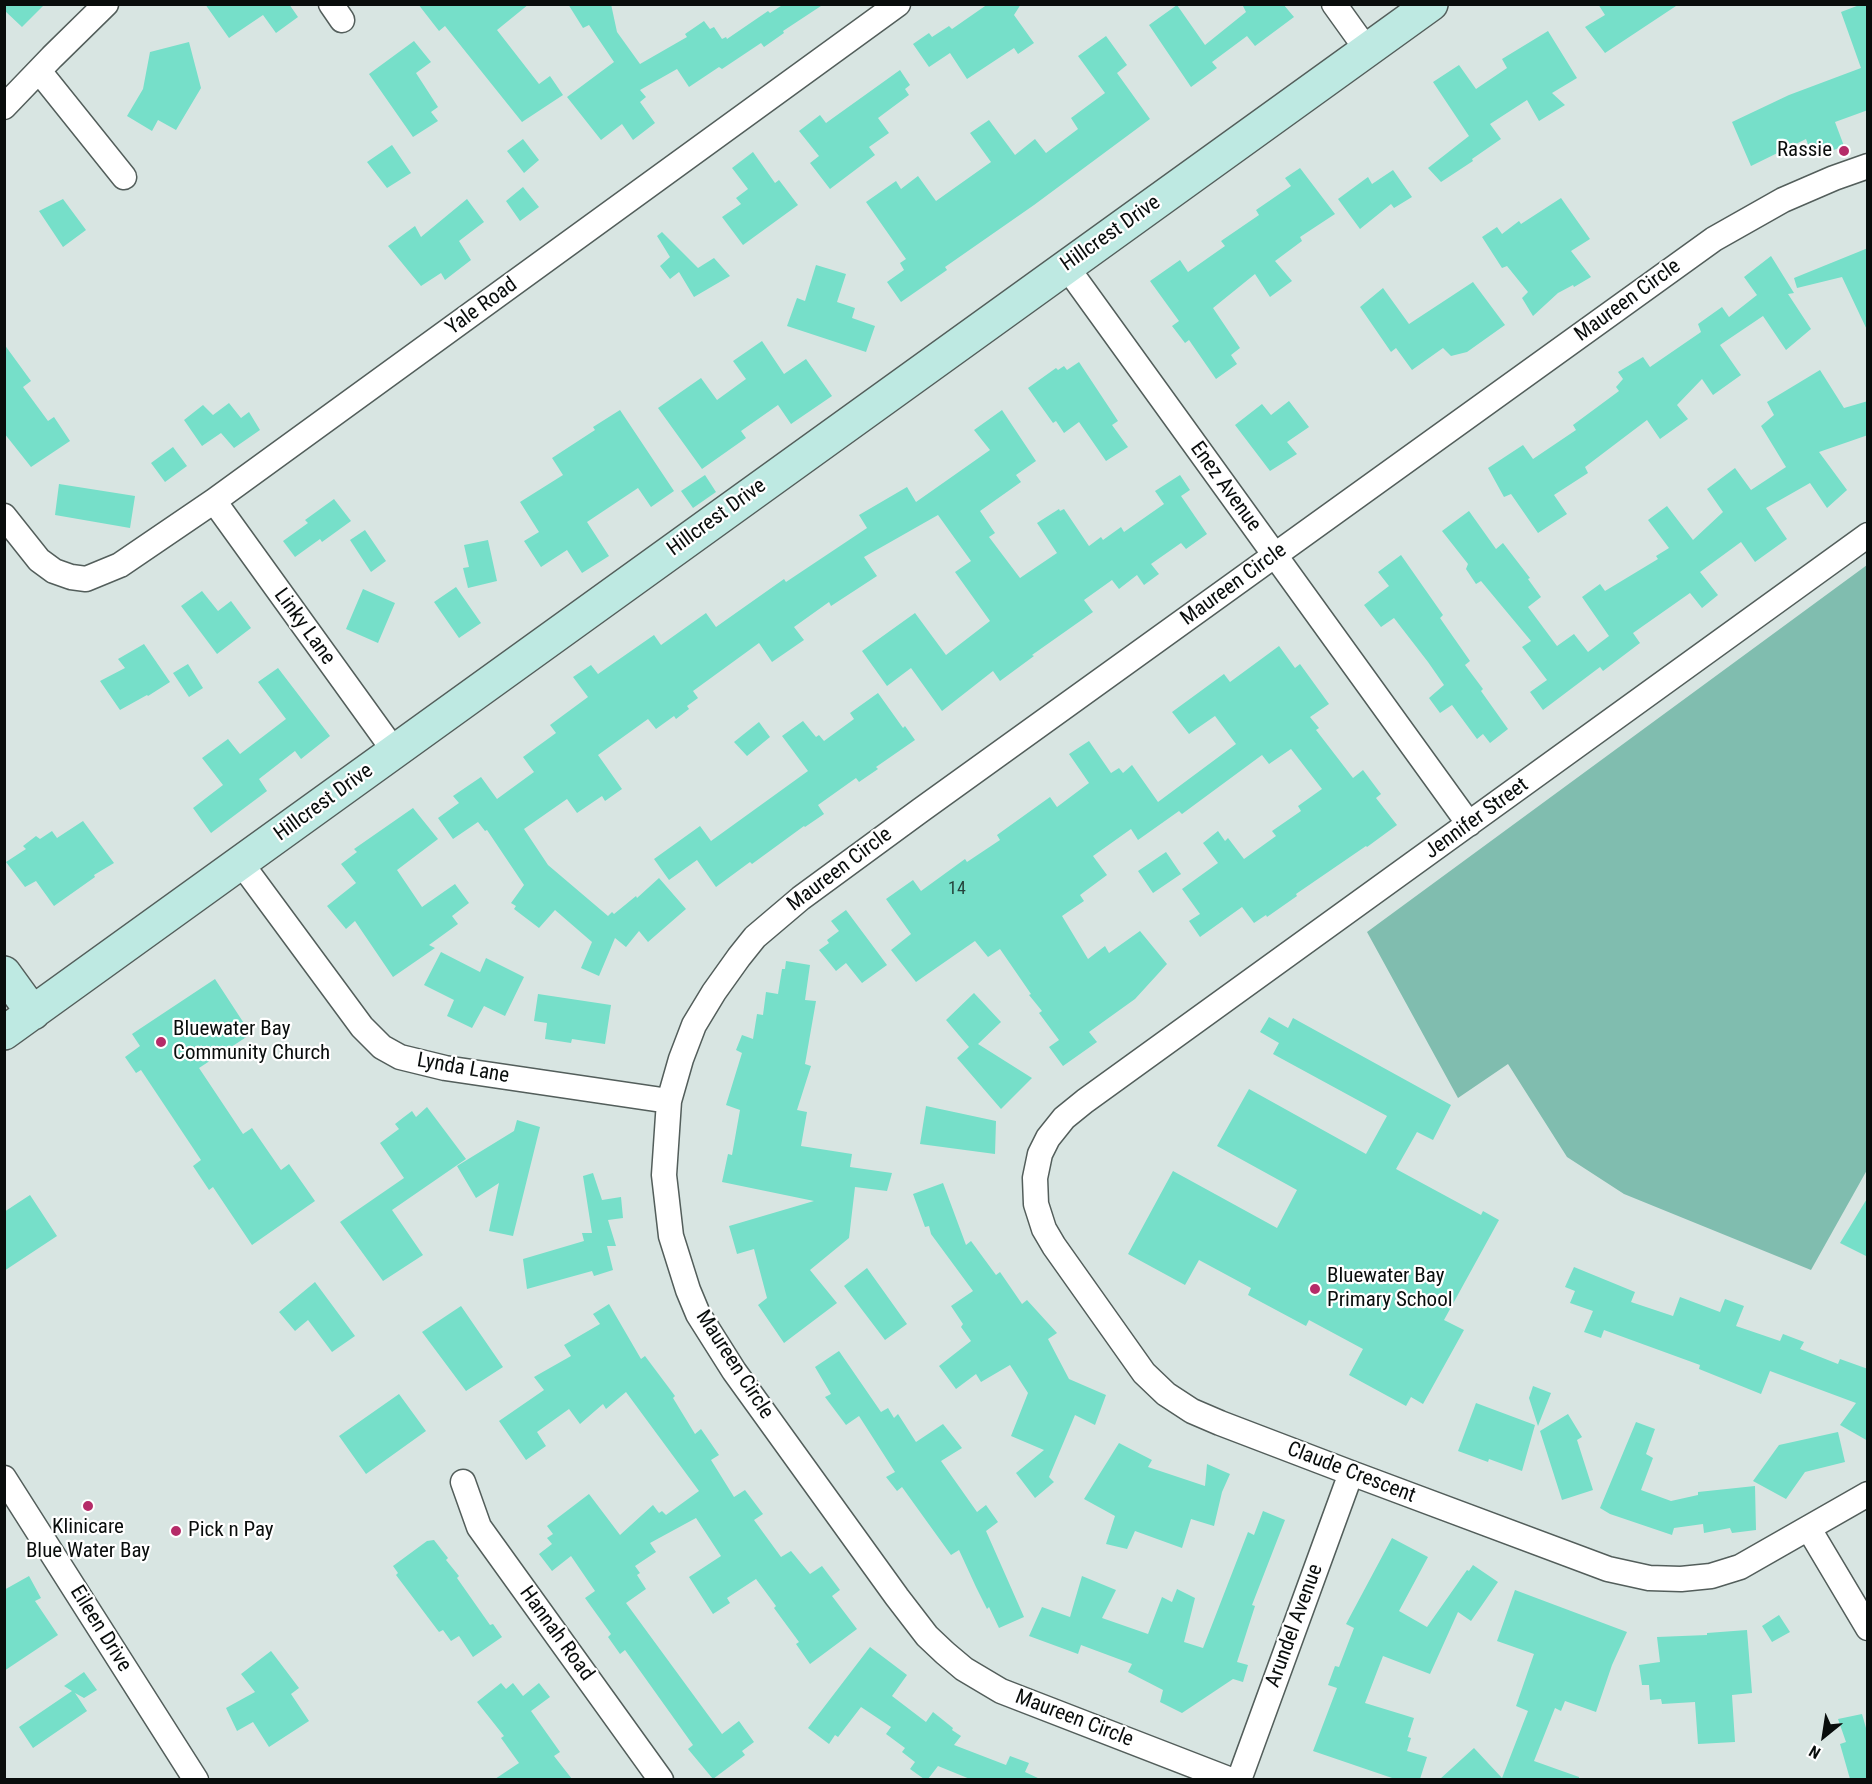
<!DOCTYPE html>
<html>
<head>
<meta charset="utf-8">
<style>
  body { margin:0 }
  #map { position:relative; width:1872px; height:1784px; overflow:hidden; background:#d8e5e2; font-family:"Roboto Condensed",sans-serif }
  canvas { display:block }
  .frame { position:absolute; inset:0; border:6px solid #090d0c; pointer-events:none }
  .north { position:absolute; left:1794px; top:1706px; width:60px; height:60px; -webkit-text-stroke:4px #fff; paint-order:stroke; rotate:210deg; font-size:16px; font-weight:700; line-height:24px; text-align:center; color:#090d0c }
  .north::after { content:''; display:block; margin:auto; width:21px; height:27px; background:#090d0c; clip-path:polygon(50% 0,100% 100%,50% 72%,0 100%) }
</style>
</head>
<body>
<div id="map">
<canvas width="1872" height="1784"></canvas>
<div class="frame"></div>
<div class="north">N</div>
</div>
<script>
const c = document.querySelector('canvas').getContext('2d');
c.lineJoin = 'round';
function paint(path, color) {
  c.fillStyle = color;
  c.fill(path, 'evenodd');
}
function poly(rows) {
  const path = new Path2D();
  for (const r of rows) {
    path.moveTo(r[0], r[1]);
    for (let i = 2; i < r.length; i += 2) path.lineTo(r[i], r[i + 1]);
  }
  return path;
}
function trace(path, color, width, dash) {
  c.strokeStyle = color;
  c.lineWidth = width;
  c.lineCap = dash ? 'butt' : 'round';
  c.setLineDash(dash || []);
  c.stroke(path);
}
function label(font, color, halo, rows, align = 'center') {
  c.font = font + ' "Roboto Condensed",sans-serif';
  c.lineWidth = 4.5;
  c.setLineDash([]);
  c.textBaseline = 'middle';
  c.strokeStyle = halo;
  c.fillStyle = color;
  for (const [text, x, y, turn = 0] of rows) {
    c.save();
    c.translate(x, y);
    c.rotate((+turn || 0) * Math.PI / 180);
    c.textAlign = isNaN(turn) ? turn : align;
    if (halo) c.strokeText(text, 0, 0);
    c.fillText(text, 0, 0);
    c.restore();
  }
}
paint(poly([
  [1867,565,1867,1170,1811,1270,1624,1194,1567,1157,1508,1064,1458,1098,1367,932]
]), '#80bdaf');
paint(poly([
  [4,4,45,4,22,27,4,10],
  [205,4,289,4,298,17,276,33,263,15,229,38],
  [418,4,529,4,497,30,539,84,550,76,563,95,522,122,445,26,439,31],
  [568,4,611,4,617,32,640,64,687,37,685,34,704,21,710,29,714,27,722,39,726,37,727,39,768,11,770,13,784,4,824,4,783,31,784,33,764,47,761,43,722,69,719,67,689,87,677,69,640,90,646,97,640,102,655,123,633,140,622,124,601,140,567,97,614,62,589,25,583,28],
  [988,4,1021,4,1014,15,1034,43,1018,54,1014,48,967,79,950,53,929,67,913,44,929,33,932,37,949,26,952,29],
  [1242,4,1283,4,1294,17,1255,46,1247,36,1212,62,1217,68,1191,87,1149,25,1177,5,1205,45,1246,12],
  [1598,4,1679,4,1605,53,1585,27,1605,15],
  [1862,4,1868,4,1868,110,1835,122,1844,146,1813,158,1806,139,1751,166,1732,122,1789,95,1861,68,1841,12],
  [1548,31,1577,78,1552,93,1565,105,1539,121,1527,100,1490,124,1501,139,1472,159,1473,161,1441,182,1428,168,1469,136,1433,82,1459,65,1476,89,1507,68,1502,59],
  [1106,36,1127,65,1117,73,1150,119,1034,205,945,267,947,270,901,302,887,282,904,270,900,263,906,259,866,202,896,181,901,189,918,176,936,201,991,162,970,133,989,120,1015,155,1035,139,1046,153,1078,129,1071,118,1105,93,1078,56],
  [414,41,431,62,416,73,438,107,431,112,438,121,413,137,369,74],
  [189,42,201,88,176,130,158,120,152,131,127,116,143,89,150,52],
  [900,70,910,85,905,89,909,95,878,118,889,133,869,147,875,155,830,189,810,163,819,156,799,131,820,115,826,123],
  [523,139,539,160,524,173,507,151],
  [392,145,411,173,387,188,367,162],
  [753,152,775,183,779,180,798,205,743,245,722,217,741,204,736,198,748,189,732,168],
  [1300,168,1335,214,1300,237,1302,241,1275,261,1292,281,1270,297,1255,274,1213,308,1240,348,1231,355,1237,364,1216,379,1189,340,1185,343,1172,326,1179,321,1150,281,1180,260,1188,272,1225,246,1221,241,1259,215,1256,210,1291,186,1285,178],
  [1393,170,1412,197,1394,208,1391,204,1360,229,1338,199,1368,177,1372,184],
  [523,187,539,207,520,221,506,201],
  [1561,198,1590,239,1571,251,1591,277,1574,287,1573,285,1558,293,1533,316,1522,298,1528,292,1507,266,1502,268,1482,237,1497,227,1502,234,1519,221,1521,224],
  [63,199,86,230,63,247,39,211],
  [467,199,484,222,459,241,471,260,445,280,441,273,421,286,388,246,415,226,421,237],
  [662,232,698,268,714,258,730,276,694,297,679,272,670,279,660,266,670,257,657,236],
  [1868,248,1868,332,1842,277,1797,288,1794,278],
  [1771,256,1794,293,1788,294,1811,329,1786,350,1763,316,1720,345,1741,375,1713,395,1702,379,1677,405,1688,419,1660,439,1647,420,1585,467,1588,473,1554,495,1567,514,1538,533,1511,494,1504,497,1488,468,1523,445,1533,459,1576,430,1573,425,1619,391,1616,387,1623,379,1618,372,1643,357,1650,367,1701,332,1698,324,1722,307,1729,317,1757,295,1744,277],
  [816,265,846,274,837,302,855,308,852,318,875,326,866,352,787,326,797,298,805,301],
  [1473,282,1505,325,1467,352,1451,356,1443,348,1412,370,1396,348,1391,352,1360,307,1383,288,1409,324],
  [762,341,784,374,806,359,832,396,791,424,778,405,741,431,746,438,702,469,658,408,701,378,717,400,746,379,733,361],
  [4,344,31,381,23,387,48,421,54,417,70,441,31,467,4,433],
  [1079,362,1118,421,1112,425,1128,447,1106,461,1079,422,1064,433,1056,421,1053,423,1028,388,1056,368,1058,370,1064,366,1067,370],
  [1820,370,1844,408,1868,401,1868,435,1819,452,1847,490,1827,508,1810,483,1766,508,1787,539,1755,562,1741,542,1700,572,1718,595,1702,608,1690,593,1633,633,1640,643,1603,671,1600,667,1543,710,1530,692,1547,680,1522,647,1531,641,1481,581,1476,584,1466,569,1468,564,1442,531,1469,511,1496,549,1503,543,1530,578,1528,579,1541,597,1528,607,1557,646,1574,634,1588,652,1609,636,1582,597,1600,584,1605,591,1658,559,1656,556,1669,548,1648,520,1667,506,1693,540,1723,512,1707,489,1735,468,1751,490,1786,467,1761,426,1774,415,1767,402],
  [1289,401,1309,427,1287,442,1297,454,1270,471,1235,425,1262,404,1271,415],
  [229,403,241,418,249,412,260,430,234,448,221,433,202,446,184,420,203,405,213,415],
  [620,410,674,491,651,507,638,488,587,522,609,556,582,573,567,550,541,567,524,541,539,532,520,502,563,475,552,458,595,430,593,427],
  [1002,410,1036,461,1016,475,1021,482,980,511,995,533,989,537,1020,578,1057,553,1037,523,1059,509,1060,511,1064,509,1089,546,1101,537,1103,540,1121,527,1124,532,1164,504,1155,491,1180,475,1190,490,1181,496,1207,534,1186,549,1181,543,1151,564,1159,574,1144,585,1137,575,1119,589,1112,580,1084,600,1093,612,1032,655,1034,656,1000,681,993,671,942,711,911,668,887,686,862,651,915,613,946,655,990,621,955,572,971,561,938,515,864,557,877,576,831,606,829,602,794,627,804,640,772,662,759,643,693,691,698,698,687,706,689,709,676,719,674,716,656,729,648,719,598,755,622,789,605,801,602,796,577,813,567,799,524,829,548,865,608,916,612,912,614,914,636,896,637,898,659,878,686,909,648,942,639,931,626,947,615,938,599,976,581,968,592,942,555,910,539,928,514,909,516,906,511,903,524,885,487,830,485,831,478,822,453,839,438,818,459,803,453,796,481,777,497,799,534,772,523,757,556,733,550,725,588,697,573,677,591,665,598,674,654,635,661,645,706,613,716,627,784,579,786,582,867,528,859,515,907,487,916,502,990,450,974,430],
  [173,447,187,466,165,482,151,463],
  [705,475,716,492,693,508,681,491],
  [59,484,135,496,130,528,55,515],
  [334,499,351,521,322,542,320,539,295,557,283,541,308,523,305,520],
  [365,530,386,561,371,572,350,540],
  [488,540,497,581,468,588,463,568,469,567,464,545],
  [1401,555,1443,615,1440,618,1470,661,1465,665,1483,689,1481,691,1508,729,1490,743,1483,734,1477,739,1452,705,1440,713,1429,698,1444,685,1428,662,1394,618,1381,627,1364,605,1389,586,1378,572],
  [456,587,481,623,459,638,434,602],
  [363,589,395,603,378,643,346,629],
  [202,591,218,611,231,601,251,628,217,654,181,606],
  [144,644,170,682,148,696,147,695,120,710,100,681,125,668,118,659],
  [1279,646,1295,668,1300,664,1329,704,1310,717,1319,728,1316,730,1353,778,1363,770,1381,794,1376,798,1397,825,1367,847,1366,846,1296,894,1297,896,1267,917,1266,915,1254,923,1242,907,1200,937,1189,921,1200,914,1182,889,1218,863,1203,843,1218,831,1225,841,1228,838,1244,859,1276,836,1272,831,1301,811,1298,806,1322,789,1291,749,1269,764,1262,755,1182,814,1179,811,1138,840,1131,829,1093,856,1107,875,1080,895,1084,901,1062,916,1088,959,1105,946,1109,953,1140,931,1167,964,1135,999,1089,1032,1097,1042,1063,1066,1049,1047,1059,1040,1039,1013,1042,1011,1029,995,1031,994,1000,949,988,957,975,941,916,982,891,950,911,934,886,899,913,880,921,891,965,859,967,862,1000,840,997,835,1050,797,1057,807,1089,783,1069,754,1089,741,1111,773,1119,768,1123,773,1132,765,1158,802,1236,744,1215,716,1189,734,1172,712,1224,674,1230,682],
  [188,664,203,688,189,697,173,673],
  [278,668,330,736,301,759,295,751,259,779,267,791,211,833,193,808,223,785,202,758,228,739,240,754,286,719,258,682],
  [878,693,903,728,905,726,915,740,876,767,878,769,859,782,856,778,818,805,824,814,805,827,804,826,752,864,750,862,716,887,697,860,669,880,654,859,700,826,711,841,808,771,782,736,803,721,816,737,819,735,824,741,854,719,850,713],
  [759,722,770,737,747,756,734,742],
  [413,808,438,839,397,870,422,907,455,884,469,903,452,916,458,924,429,945,435,948,393,977,355,921,346,929,327,906,356,883,341,864,357,852,354,849],
  [83,821,114,863,94,875,95,877,54,906,36,881,25,887,6,862,26,849,23,846,36,836,40,839,52,831,57,838],
  [1166,852,1181,874,1153,893,1138,871],
  [846,910,887,965,862,983,846,963,836,971,819,950,829,943,827,940,839,931,831,921],
  [441,952,480,972,486,958,524,977,505,1016,484,1006,472,1028,447,1016,454,1000,424,985],
  [786,961,810,965,805,1000,816,1001,805,1064,811,1066,797,1110,807,1112,801,1146,852,1154,850,1167,892,1173,887,1191,855,1187,849,1238,810,1270,837,1303,784,1343,758,1305,767,1298,754,1249,737,1254,729,1226,814,1201,722,1182,728,1154,732,1155,740,1110,726,1105,742,1053,736,1050,742,1035,753,1039,757,1014,763,1015,766,992,778,994,782,969,785,969],
  [215,979,251,1034,199,1068,243,1134,252,1128,281,1170,289,1164,315,1201,252,1245,213,1187,209,1190,193,1166,201,1160,141,1070,136,1073,125,1057,140,1046,132,1034],
  [974,993,1001,1022,978,1044,1032,1078,1001,1109,957,1058,969,1047,946,1020],
  [538,994,611,1005,605,1044,572,1039,571,1043,545,1039,547,1023,534,1021],
  [1269,1017,1288,1028,1293,1018,1451,1105,1433,1140,1417,1132,1396,1169,1481,1215,1483,1211,1499,1220,1444,1320,1464,1330,1423,1404,1411,1397,1406,1406,1349,1375,1363,1349,1309,1320,1306,1326,1248,1295,1251,1288,1199,1260,1185,1285,1128,1254,1173,1171,1277,1228,1297,1190,1217,1146,1249,1089,1366,1154,1387,1116,1273,1054,1279,1043,1260,1032],
  [926,1106,996,1121,995,1154,920,1144],
  [427,1107,466,1159,392,1210,423,1255,383,1281,340,1222,404,1178,380,1143,399,1129,395,1124,404,1117,412,1111,416,1117],
  [517,1120,540,1127,513,1236,489,1231,499,1183,476,1198,457,1166,514,1131],
  [593,1173,602,1200,621,1197,623,1218,608,1220,616,1246,607,1246,613,1270,594,1276,592,1271,527,1289,523,1259,584,1241,582,1233,592,1233,583,1176],
  [943,1183,966,1245,971,1241,996,1275,1000,1272,1022,1304,1027,1300,1057,1333,1048,1339,1069,1379,1106,1395,1095,1425,1075,1415,1049,1477,1054,1482,1035,1498,1016,1473,1044,1450,1011,1436,1028,1393,1010,1365,981,1382,976,1374,956,1389,939,1366,971,1341,961,1327,963,1324,951,1306,973,1291,931,1234,929,1226,925,1227,913,1194],
  [30,1195,57,1236,4,1271,4,1212],
  [1868,1197,1868,1257,1840,1243],
  [1574,1267,1635,1292,1631,1302,1673,1316,1680,1297,1720,1312,1725,1299,1744,1306,1736,1326,1780,1341,1783,1334,1804,1342,1800,1349,1838,1364,1840,1359,1868,1369,1868,1441,1840,1425,1856,1403,1770,1371,1761,1394,1699,1369,1700,1365,1604,1330,1601,1338,1584,1332,1593,1311,1570,1303,1575,1291,1565,1287],
  [867,1268,907,1324,885,1340,844,1286],
  [315,1282,355,1336,332,1352,308,1320,295,1331,279,1312],
  [609,1304,641,1359,645,1356,675,1396,673,1398,695,1434,701,1429,719,1455,711,1460,734,1497,745,1490,763,1514,754,1520,781,1557,791,1551,810,1574,822,1566,840,1590,832,1596,857,1629,810,1664,796,1644,799,1642,774,1608,776,1606,756,1579,727,1598,730,1603,713,1614,689,1577,721,1556,696,1518,650,1543,656,1552,635,1566,640,1573,637,1575,646,1589,626,1603,722,1734,739,1721,754,1742,742,1751,745,1755,713,1779,688,1749,693,1745,643,1675,625,1650,620,1654,608,1637,611,1634,585,1598,595,1591,571,1556,552,1571,539,1554,552,1544,547,1538,553,1534,547,1526,589,1494,620,1535,653,1505,659,1513,662,1511,666,1515,699,1491,626,1392,606,1409,603,1404,580,1424,569,1409,537,1432,546,1446,526,1460,499,1421,544,1390,534,1377,571,1356,564,1345,600,1324,593,1314],
  [461,1306,503,1367,466,1391,422,1332],
  [839,1351,881,1412,888,1408,894,1418,898,1414,916,1442,943,1424,962,1448,941,1461,977,1512,986,1505,998,1522,986,1531,1024,1617,999,1628,989,1607,987,1609,976,1587,959,1550,951,1555,902,1487,897,1491,886,1477,895,1472,859,1416,846,1425,825,1397,831,1394,815,1367],
  [1533,1386,1551,1393,1538,1426,1529,1398],
  [399,1394,426,1431,366,1474,339,1436],
  [1476,1403,1535,1425,1522,1471,1489,1459,1488,1462,1458,1451],
  [1568,1414,1582,1437,1577,1440,1593,1490,1562,1500,1540,1431],
  [1636,1422,1655,1429,1646,1454,1653,1458,1641,1490,1671,1501,1698,1495,1698,1492,1755,1486,1756,1530,1732,1533,1730,1528,1704,1533,1703,1524,1674,1528,1672,1535,1610,1514,1600,1508],
  [1838,1432,1845,1462,1805,1472,1786,1499,1753,1481,1779,1445],
  [1119,1443,1152,1460,1148,1467,1205,1486,1207,1464,1230,1474,1222,1492,1214,1526,1191,1519,1182,1548,1135,1531,1127,1549,1106,1544,1115,1516,1084,1499],
  [1263,1511,1285,1520,1252,1605,1255,1606,1237,1662,1248,1665,1243,1682,1233,1679,1182,1713,1160,1702,1163,1690,1128,1672,1132,1664,1081,1645,1078,1654,1029,1636,1042,1607,1070,1617,1082,1576,1116,1590,1102,1618,1148,1634,1162,1597,1172,1602,1177,1589,1195,1598,1184,1642,1203,1648,1248,1532,1254,1535],
  [1392,1538,1428,1557,1399,1611,1427,1627,1467,1570,1469,1571,1473,1565,1498,1582,1471,1621,1458,1612,1430,1674,1383,1656,1365,1703,1414,1718,1408,1737,1411,1738,1407,1751,1427,1757,1420,1779,1395,1779,1313,1751,1337,1688,1328,1685,1335,1666,1339,1667,1354,1628,1346,1624],
  [434,1540,448,1558,446,1560,459,1576,457,1578,490,1625,493,1624,502,1637,473,1657,459,1636,451,1641,443,1630,439,1632,396,1575,398,1573,393,1566,427,1541],
  [29,1576,41,1598,35,1601,58,1635,4,1671,4,1590],
  [1515,1590,1627,1632,1612,1665,1596,1712,1565,1701,1561,1711,1555,1708,1534,1761,1579,1777,1579,1779,1440,1779,1474,1748,1502,1778,1528,1711,1516,1706,1534,1654,1497,1641],
  [1779,1615,1790,1632,1772,1642,1762,1626],
  [1747,1630,1752,1693,1732,1695,1735,1742,1698,1744,1695,1702,1662,1704,1661,1699,1650,1700,1649,1685,1642,1685,1639,1665,1660,1662,1657,1637,1707,1635,1707,1633],
  [870,1647,907,1675,892,1696,926,1722,933,1712,953,1728,952,1730,961,1736,954,1745,1006,1765,1010,1756,1029,1763,1025,1772,1040,1779,970,1779,938,1766,928,1779,924,1779,910,1769,915,1762,902,1752,905,1748,886,1734,891,1727,861,1707,838,1737,835,1735,829,1744,808,1728],
  [271,1651,299,1688,291,1694,309,1721,269,1747,253,1722,237,1731,226,1708,255,1692,241,1674],
  [84,1672,97,1690,84,1698,75,1693,87,1711,33,1748,19,1727,72,1691,64,1686],
  [501,1683,506,1689,513,1683,523,1696,539,1683,550,1697,531,1711,560,1752,554,1756,572,1779,495,1779,519,1763,501,1738,504,1736,477,1702],
  [1862,1714,1868,1735,1868,1779,1850,1779,1840,1744,1846,1742,1838,1719]
]), '#76dfc9');
const street = poly([
  [331,4,342,20],
  [1334,4,1367,50],
  [39,71,124,177],
  [4,107,52,57,106,4],
  [1066,266,1469,824],
  [214,501,395,752],
  [4,516,39,560,54,571,71,577,86,579,120,565,214,501,898,4],
  [1868,535,1085,1101,1064,1118,1048,1138,1040,1154,1035,1178,1036,1204,1044,1229,1054,1246,1144,1373,1166,1394,1192,1411,1220,1423,1351,1473,1608,1569,1649,1578,1681,1579,1711,1576,1740,1567,1868,1494],
  [241,863,362,1027,382,1047,400,1057,445,1068,669,1101],
  [4,1478,196,1780],
  [463,1482,479,1527,661,1780],
  [1809,1529,1868,1628],
  [1231,1780,1001,1691,964,1669,945,1653,927,1636,897,1597,734,1371,698,1314,688,1290,671,1236,664,1175,669,1101,681,1059,694,1025,714,992,739,957,755,937,801,898,921,810,1714,239,1783,200,1834,178,1868,166],
  [1239,1780,1351,1473]
]);
const secondary = poly([
  [4,973,33,1013],
  [4,1033,1431,4]
]);
trace(street, '#535e5b', 27);
trace(secondary, '#535e5b', 36);
trace(street, '#fff', 24);
trace(secondary, '#bee9e2', 33);
for (const [x, y, r, color] of [
  [1844,151,6,"#b52b68"],
  [161,1042,6,"#b52b68"],
  [1315,1289,6,"#b52b68"],
  [88,1506,6,"#b52b68"],
  [176,1531,6,"#b52b68"]
]) {
  const dot = new Path2D();
  dot.arc(x, y, r, 0, 2 * Math.PI);
  c.fillStyle = color;
  c.fill(dot);
  trace(dot, '#fff', 2);
}
label('18px', '#24423b', null, [
  ["14",957,889]
]);
label('21px', '#090d0c', '#fff', [
  ["Rassie",1832,151,"right"],
  ["Bluewater Bay",173,1030],
  ["Community Church",173,1054],
  ["Bluewater Bay",1327,1277],
  ["Primary School",1327,1301],
  ["Klinicare",88,1528,"center"],
  ["Blue Water Bay",88,1552,"center"],
  ["Pick n Pay",188,1531]
], 'left');
label('21px', '#090d0c', '#fff', [
  ["Hillcrest Drive",1111,234,-35],
  ["Maureen Circle",1628,301,-36],
  ["Yale Road",482,307,-36],
  ["Enez Avenue",1225,487,54],
  ["Hillcrest Drive",717,518,-36],
  ["Maureen Circle",1234,585,-36],
  ["Linky Lane",304,627,54],
  ["Hillcrest Drive",324,803,-36],
  ["Jennifer Street",1477,819,-36],
  ["Maureen Circle",840,870,-37],
  ["Lynda Lane",463,1069,10],
  ["Maureen Circle",734,1365,57],
  ["Claude Crescent",1351,1473,21],
  ["Arundel Avenue",1295,1626,-70],
  ["Eileen Drive",100,1629,58],
  ["Hannah Road",556,1634,54],
  ["Maureen Circle",1074,1719,21]
]);
</script>
</body>
</html>
